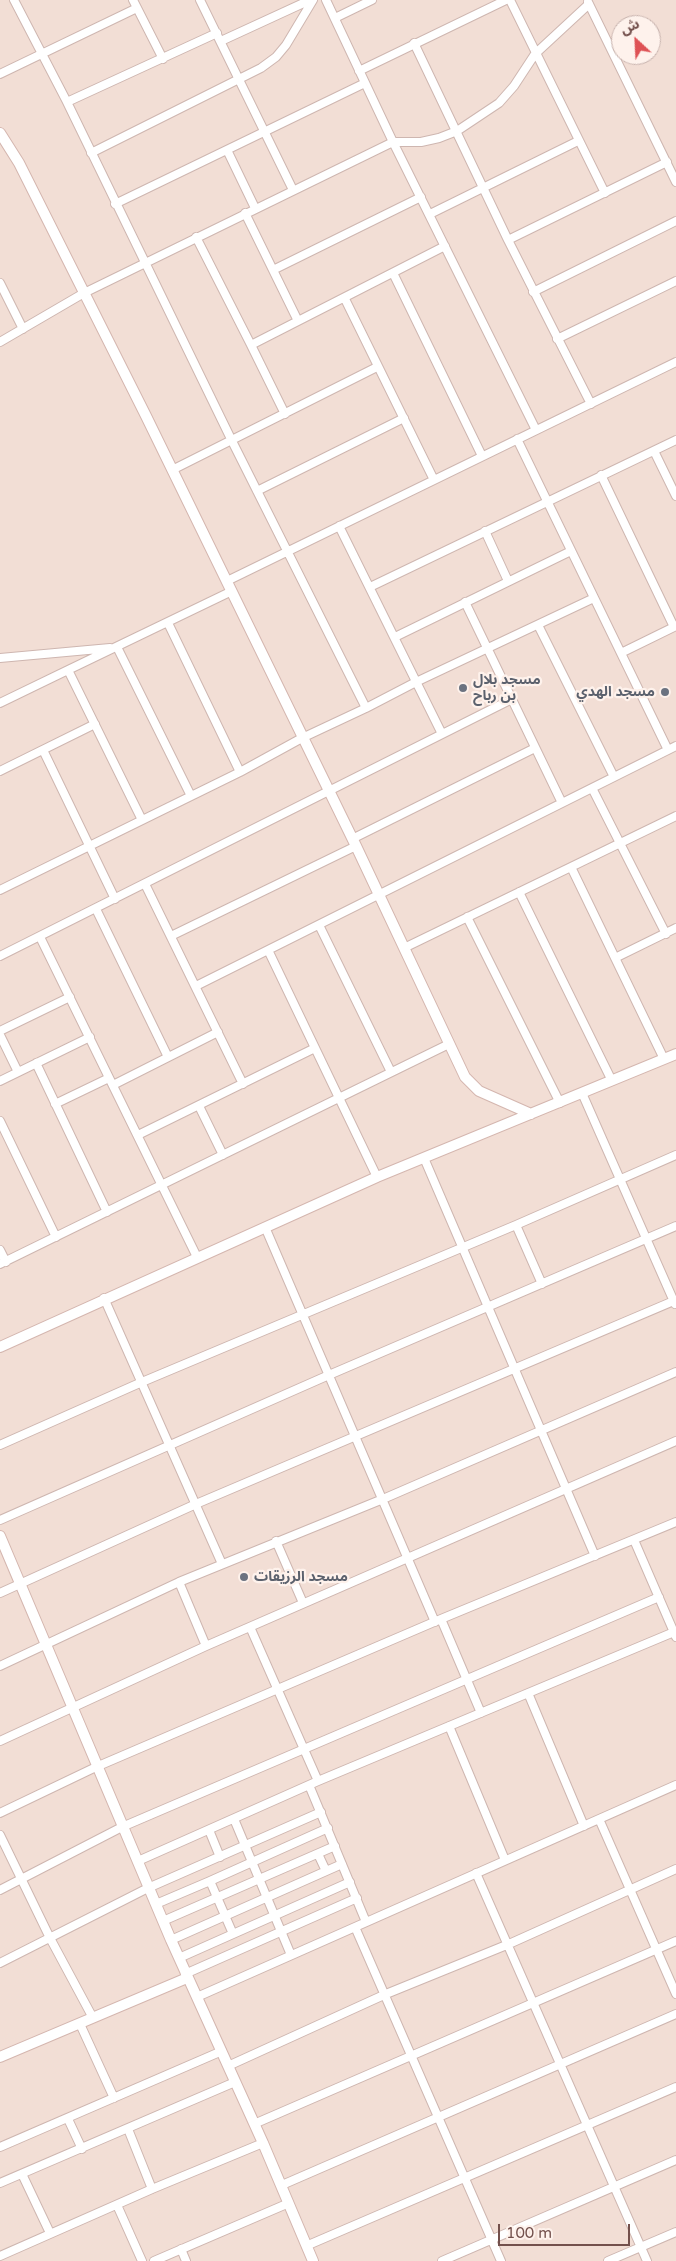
<!DOCTYPE html>
<html>
<head>
<meta charset="utf-8">
<style>
  body { margin:0 }
  #map { position:relative; width:676px; height:2261px; overflow:hidden; background:#fbeee6; font-family:"Varela Round","Noto Sans Arabic",sans-serif }
  canvas { display:block }
  .north { position:absolute; left:611px; top:15px; width:50px; height:50px; box-sizing:border-box; background:#fef2ec; border:1px solid #c6b1ac; border-radius:50%; rotate:335deg; font-size:14px; font-weight:700; line-height:20px; text-align:center; color:#73504c }
  .north::after { content:''; display:block; margin:auto; width:18px; height:22px; background:#de5255; clip-path:polygon(50% 0,100% 100%,50% 72%,0 100%) }
  .scale { position:absolute; left:498px; top:2224px; width:132px; height:22px; box-sizing:border-box; border:2px solid #73504c; border-top:0; padding-left:6px; font-size:15px; line-height:18px; white-space:nowrap; color:#73504c; -webkit-text-stroke:4px #fef2ec; paint-order:stroke }
</style>
</head>
<body>
<div id="map">
<canvas width="676" height="2261"></canvas>
<div class="north">ش</div>
<div class="scale">100 m</div>
</div>
<script>
const c = document.querySelector('canvas').getContext('2d');
c.lineJoin = 'round';
function paint(path, color) {
  c.fillStyle = color;
  c.fill(path, 'evenodd');
}
function poly(rows) {
  const path = new Path2D();
  for (const r of rows) {
    path.moveTo(r[0], r[1]);
    for (let i = 2; i < r.length; i += 2) path.lineTo(r[i], r[i + 1]);
  }
  return path;
}
function trace(path, color, width, dash) {
  c.strokeStyle = color;
  c.lineWidth = width;
  c.lineCap = dash ? 'butt' : 'round';
  c.setLineDash(dash || []);
  c.stroke(path);
}
function label(font, color, halo, rows, align = 'center') {
  c.font = font + ' "Varela Round","Noto Sans Arabic",sans-serif';
  c.lineWidth = 4.5;
  c.setLineDash([]);
  c.textBaseline = 'middle';
  c.strokeStyle = halo;
  c.fillStyle = color;
  for (const [text, x, y, turn = 0] of rows) {
    c.save();
    c.translate(x, y);
    c.rotate((+turn || 0) * Math.PI / 180);
    c.textAlign = isNaN(turn) ? turn : align;
    if (halo) c.strokeText(text, 0, 0);
    c.fillText(text, 0, 0);
    c.restore();
  }
}
paint(poly([
  [0,0,676,0,676,2261,0,2261],
  [621,25,651,25,651,55,621,55]
]), '#f2ded5');
const street = poly([
  [14,0,67,102,232,441,366,708],
  [133,0,163,59],
  [200,0,293,190],
  [326,0,393,142,536,430],
  [510,0,605,193],
  [588,2,676,182],
  [335,18,372,0],
  [221,41,310,0],
  [414,43,508,240,591,404],
  [359,71,506,0],
  [0,74,137,8],
  [67,102,217,33],
  [227,150,255,208],
  [91,153,261,68,276,57,286,45,313,0],
  [115,204,365,83],
  [245,213,298,321],
  [430,214,578,141],
  [196,237,251,345,445,246],
  [508,240,667,162],
  [273,270,421,197],
  [393,273,482,456],
  [0,283,23,329],
  [533,292,676,221],
  [345,299,434,480],
  [557,339,676,281],
  [0,342,84,293,393,142,421,142,439,138,457,131,499,103,514,86,535,54,589,4],
  [251,345,285,414],
  [517,439,668,750],
  [654,451,676,496],
  [172,470,377,367],
  [601,475,674,627],
  [257,491,404,418],
  [339,526,442,734],
  [485,531,508,581],
  [227,581,676,362],
  [370,587,676,440],
  [465,602,562,803],
  [168,623,240,772],
  [538,625,614,777],
  [395,637,571,551],
  [117,647,191,796],
  [621,653,676,626],
  [0,658,110,648],
  [0,703,68,670],
  [43,750,115,899],
  [0,771,95,724],
  [592,788,666,934],
  [142,820,68,670,232,591],
  [352,839,535,748],
  [571,867,664,1059],
  [145,884,243,1084],
  [0,890,240,772,302,738,366,708,416,682,594,598],
  [519,892,612,1081],
  [96,909,168,1057],
  [467,917,560,1103],
  [319,925,391,1072],
  [171,936,356,846],
  [40,937,197,1257],
  [404,948,676,816],
  [268,950,377,1177],
  [0,956,512,699],
  [615,958,676,928],
  [196,986,676,746],
  [0,1031,70,997],
  [0,1035,18,1072],
  [36,1063,107,1212],
  [0,1081,90,1037],
  [113,1085,218,1032],
  [582,1093,675,1304],
  [55,1104,109,1078],
  [199,1106,223,1155],
  [0,1121,56,1237],
  [138,1135,315,1048],
  [424,1158,595,1556],
  [516,1225,542,1284],
  [265,1227,435,1622],
  [0,1250,6,1262],
  [0,1264,449,1044],
  [104,1298,222,1564],
  [0,1445,142,1382,516,1225,676,1155],
  [0,1520,329,1375,676,1226],
  [634,1540,676,1637],
  [276,1541,303,1603],
  [179,1582,206,1646],
  [0,1593,196,1504,676,1300],
  [441,1619,481,1713],
  [250,1627,318,1781],
  [0,1666,179,1582,383,1499,676,1372],
  [528,1693,584,1826],
  [449,1726,505,1860],
  [0,1741,206,1646,676,1441],
  [309,1785,366,1922],
  [0,1813,96,1767,441,1619,676,1522],
  [234,1819,291,1955],
  [599,1819,676,1994],
  [209,1830,220,1857],
  [0,1835,50,1938,93,2018],
  [318,1854,326,1871],
  [138,1861,318,1781,674,1632],
  [476,1873,647,2261],
  [210,1881,328,1828],
  [0,1890,122,1827,659,1597],
  [156,1904,210,1881,233,1934],
  [163,1921,335,1846],
  [355,1927,501,2261],
  [171,1940,342,1864],
  [179,1958,350,1882],
  [0,1963,148,1888,321,1812],
  [185,1974,357,1898],
  [197,1997,676,1785],
  [80,2024,114,2098],
  [228,2066,386,1994,509,1944,676,1869],
  [68,2119,82,2149],
  [254,2124,676,1941],
  [128,2129,152,2189],
  [0,2147,222,2051],
  [22,2174,50,2233],
  [0,2183,235,2082],
  [282,2185,676,2014],
  [117,2205,142,2261],
  [306,2246,676,2087],
  [181,2249,186,2261],
  [0,2256,152,2189,263,2143],
  [154,2261,289,2203],
  [442,2261,676,2160],
  [608,2261,676,2232]
]);
const secondary = poly([
  [0,133,19,163,146,416,356,846,465,1077,479,1091,531,1114],
  [0,1347,377,1177,676,1054],
  [0,1536,171,1940,263,2143,313,2261],
  [0,2057,187,1978]
]);
trace(street, '#ceb6b0', 10);
trace(secondary, '#d4b6af', 12);
trace(street, '#fff', 8);
trace(secondary, '#fff', 10);
for (const [x, y, r, color] of [
  [463,688,5,"#6b7280"],
  [665,692,5,"#6b7280"],
  [244,1577,5,"#6b7280"]
]) {
  const dot = new Path2D();
  dot.arc(x, y, r, 0, 2 * Math.PI);
  c.fillStyle = color;
  c.fill(dot);
  trace(dot, '#fef2ec', 2);
}
label('bold 14px', '#5b616d', '#fef2ec', [
  ["مسجد بلال",473,680],
  ["بن رباح",473,696],
  ["مسجد الهدي",655,692,"right"],
  ["مسجد الرزيقات",254,1577]
], 'left');
</script>
</body>
</html>
